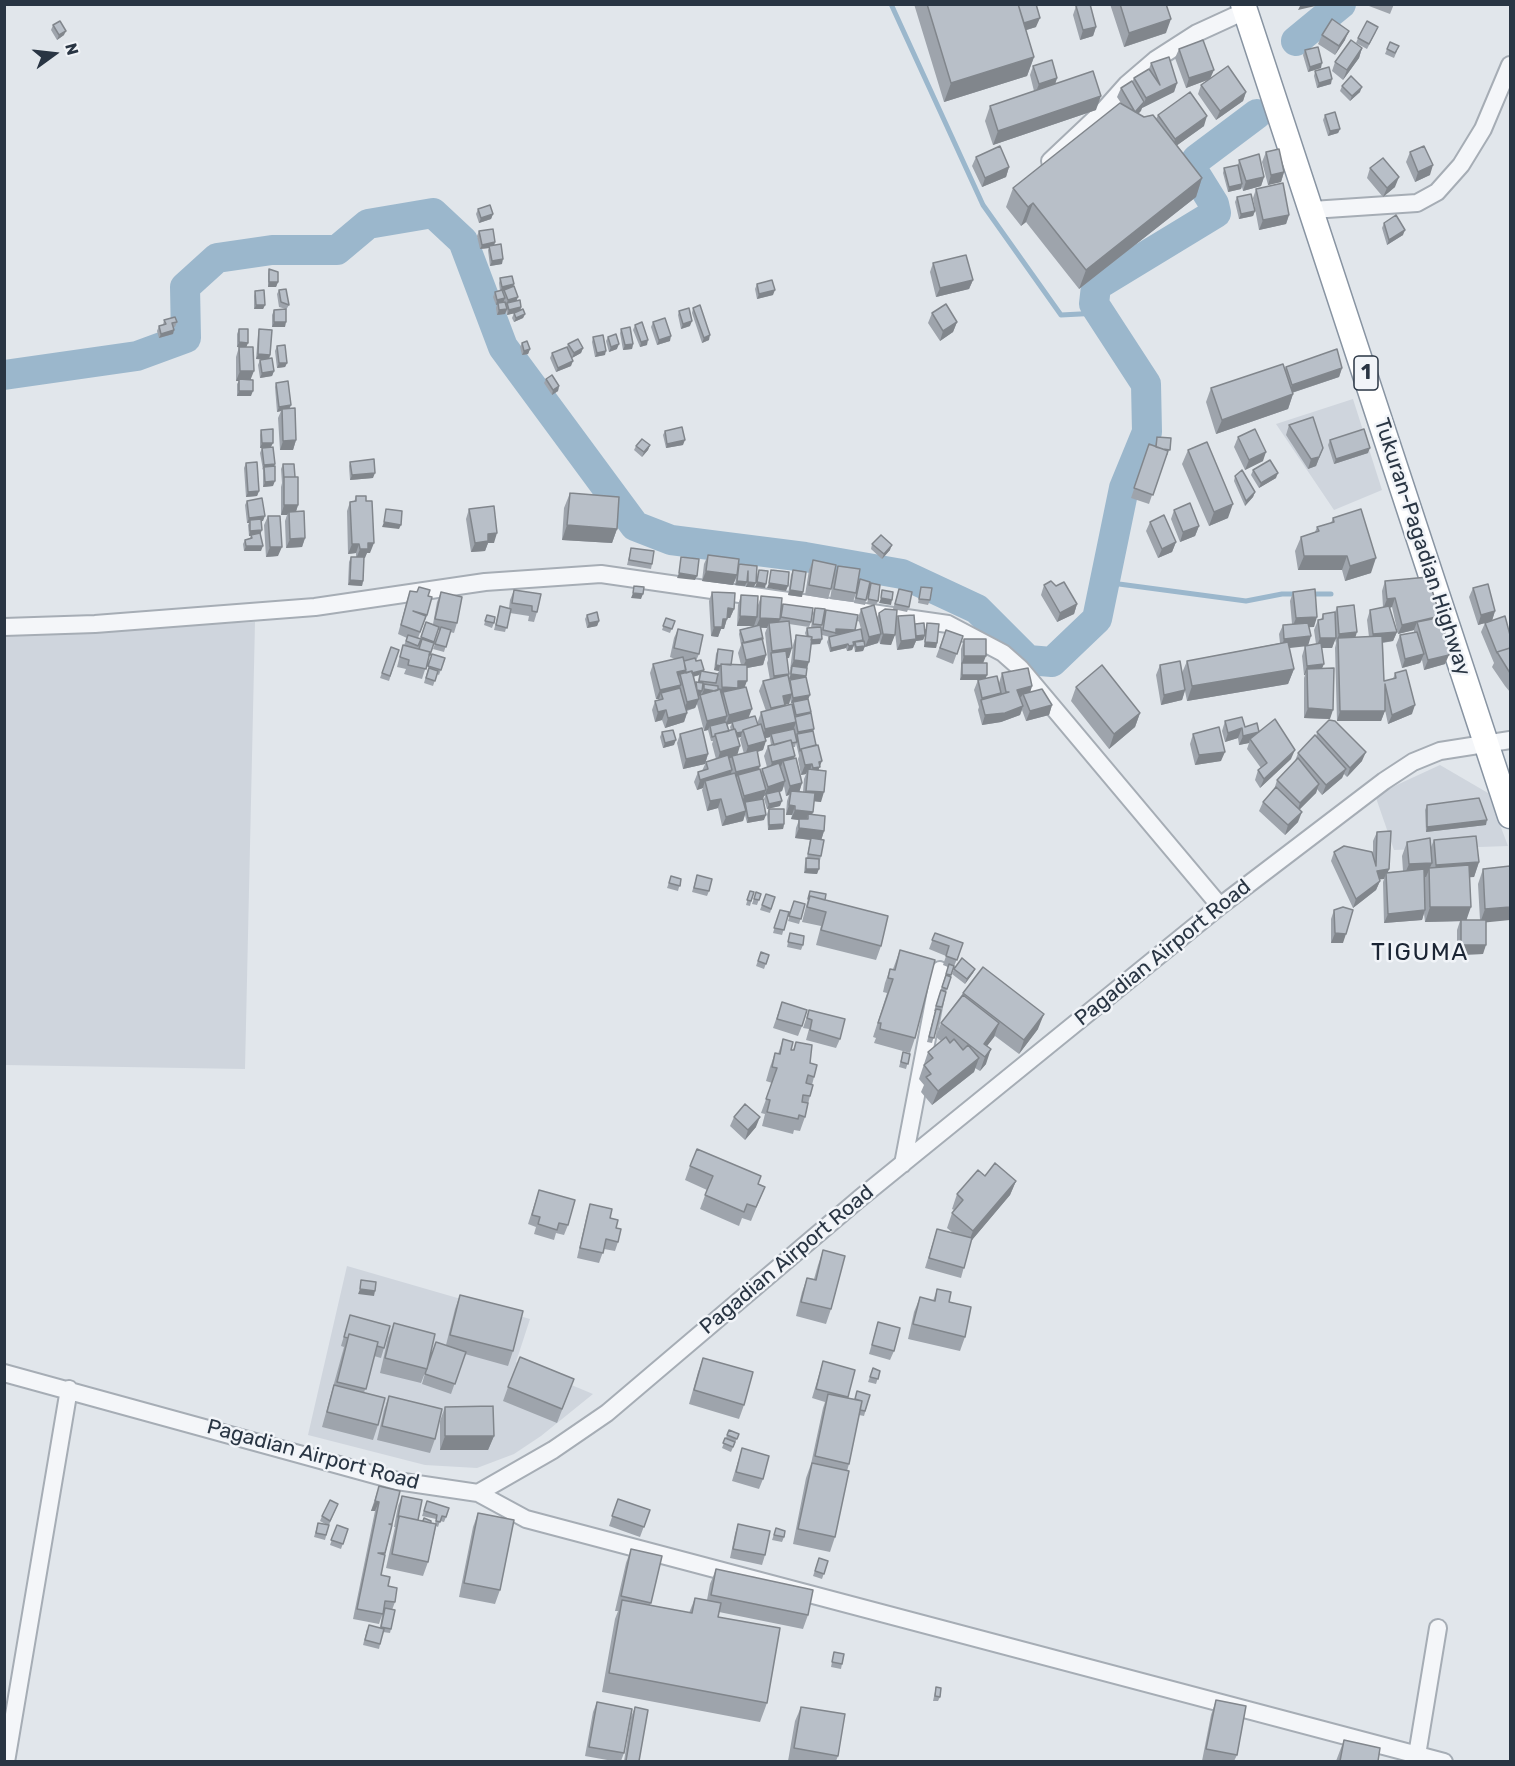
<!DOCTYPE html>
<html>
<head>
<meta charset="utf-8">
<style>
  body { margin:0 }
  #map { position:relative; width:1515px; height:1766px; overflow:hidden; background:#e1e6eb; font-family:Rubik,sans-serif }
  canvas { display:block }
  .frame { position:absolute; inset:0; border:6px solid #293543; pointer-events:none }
  .north { position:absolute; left:24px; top:24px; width:60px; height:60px; -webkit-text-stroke:4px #f1f4f8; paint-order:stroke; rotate:75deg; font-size:16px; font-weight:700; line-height:24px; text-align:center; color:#293543 }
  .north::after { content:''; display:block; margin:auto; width:21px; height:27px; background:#293543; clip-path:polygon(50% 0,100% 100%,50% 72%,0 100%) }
</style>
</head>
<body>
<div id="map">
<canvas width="1515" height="1766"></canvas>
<div class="frame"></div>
<div class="north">N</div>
</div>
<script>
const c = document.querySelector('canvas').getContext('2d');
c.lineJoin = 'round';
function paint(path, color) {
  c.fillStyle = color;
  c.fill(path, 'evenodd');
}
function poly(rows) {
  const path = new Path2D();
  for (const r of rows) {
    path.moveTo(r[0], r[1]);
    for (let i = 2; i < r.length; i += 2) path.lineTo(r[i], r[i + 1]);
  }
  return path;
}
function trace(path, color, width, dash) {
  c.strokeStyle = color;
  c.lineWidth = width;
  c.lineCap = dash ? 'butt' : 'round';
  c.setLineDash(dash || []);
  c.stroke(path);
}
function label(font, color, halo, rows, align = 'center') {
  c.font = font + ' Rubik,sans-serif';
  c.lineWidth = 5;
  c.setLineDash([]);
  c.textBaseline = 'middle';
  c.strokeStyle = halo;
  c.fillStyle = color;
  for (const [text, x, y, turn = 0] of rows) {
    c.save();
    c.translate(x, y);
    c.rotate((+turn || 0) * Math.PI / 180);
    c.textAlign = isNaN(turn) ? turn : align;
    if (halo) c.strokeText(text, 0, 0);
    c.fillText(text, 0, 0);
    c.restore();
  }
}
paint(poly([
  [1353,399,1382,490,1334,510,1276,424],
  [255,622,245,1069,5,1065,5,634],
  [1440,765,1488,793,1508,846,1394,850,1375,795],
  [347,1266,530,1319,516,1362,593,1394,541,1436,514,1454,477,1468,425,1465,308,1435]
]), '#cfd5dd');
trace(poly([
  [891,4,983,205,1061,315,1099,313],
  [1104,582,1246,601,1282,594,1299,594],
  [1308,594,1331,594]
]), '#9bb7cc', 5);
trace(poly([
  [1296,41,1341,4],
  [4,375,137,356,186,338,185,287,217,258,272,250,337,250,368,224,433,213,463,241,503,347,635,526,671,540,805,557,902,574,977,609,1028,660,1052,662,1097,619,1124,488,1147,432,1146,384,1094,304,1096,286,1216,213,1214,204,1191,167,1197,159,1257,114]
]), '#9bb7cc', 30);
const minor = poly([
  [1050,161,1103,111,1127,84,1155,60,1197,33,1245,11],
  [1312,210,1417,203,1437,192,1461,165,1483,129,1510,65],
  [4,627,95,624,315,607,485,582,601,574,948,624,1003,653,1020,668,1220,906],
  [903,1164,940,970],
  [4,1373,397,1481,478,1493,553,1450,607,1413,859,1199,1220,906,1384,781,1413,762,1440,751,1510,740],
  [478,1493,526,1519,1444,1762],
  [1417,1755,1438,1628],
  [6,1762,69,1389]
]);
const highway = poly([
  [1243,4,1510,816]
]);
trace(minor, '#a6adb5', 20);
trace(highway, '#8894a2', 27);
trace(minor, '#f4f6f9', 16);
trace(highway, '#fff', 24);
paint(poly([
  [914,4,1036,4,1036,27,1026,30,1034,57,1027,76,944,102],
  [1110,4,1166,4,1166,33,1124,47],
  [1370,4,1394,4,1390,14,1369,6],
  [1076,6,1096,27,1093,36,1080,40,1073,15],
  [53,25,64,35,57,40,51,30],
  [1376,32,1367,49,1356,43,1358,38],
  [1322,35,1345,40,1335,55,1318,44],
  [1362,48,1359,58,1343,80,1332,71,1335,62],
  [1179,49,1211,78,1246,92,1243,101,1216,120,1198,94,1201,85,1207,80,1186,88,1175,58],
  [1387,49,1397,51,1394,58,1385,54],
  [1305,50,1321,68,1308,72,1303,55],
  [1151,63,1177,83,1174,92,1142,108,1138,114,1144,117,1156,119,1158,115,1204,126,1177,145,1202,178,1196,197,1079,289,1026,222,1021,226,1006,207,1013,188,1121,103,1117,97,1121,88,1132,82,1134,78,1149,69],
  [1033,66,1057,78,1055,84,1096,110,993,145,985,121,990,106,1034,91,1030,75],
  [1315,71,1331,84,1317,88,1314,76],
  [1342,86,1360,92,1350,101,1340,91],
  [1325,115,1340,129,1338,133,1328,136,1323,120],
  [1266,152,1284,172,1281,182,1268,185,1262,162],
  [1410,152,1430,175,1415,182,1406,162],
  [976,157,1009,167,1006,177,982,187,972,166],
  [1239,160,1264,177,1261,186,1243,191,1242,187,1241,189,1228,192,1223,173,1224,168,1238,165],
  [1370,168,1395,187,1383,197,1367,178],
  [1256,189,1289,215,1286,224,1259,230,1253,198],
  [1237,197,1255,211,1253,216,1239,219,1235,202],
  [478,209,493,214,491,219,479,223,476,214],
  [1384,223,1403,235,1387,245,1382,228],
  [479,231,495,242,494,245,502,264,490,266,488,250,489,248,480,249,477,236],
  [933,263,973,280,969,289,936,297,930,272],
  [269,269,278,282,276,287,268,287,268,274],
  [500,278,514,284,513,287,516,301,521,307,520,311,525,314,523,318,514,322,512,318,514,313,507,315,506,310,505,314,497,315,496,308,497,304,496,305,493,297,495,292,500,291,499,283],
  [757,284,773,295,757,299,755,289],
  [279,290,289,305,286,310,285,327,272,327,272,315,274,310,286,309,279,307,277,294],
  [255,291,265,305,263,309,254,309,254,296],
  [693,308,709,340,702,343,692,313],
  [679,311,690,326,681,329,678,315],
  [932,313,957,322,953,332,940,341,928,323],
  [164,320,177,322,175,327,174,327,174,330,173,334,159,338,157,331,159,326,163,325],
  [653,322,670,341,657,345,651,327],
  [635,325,647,345,640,347,633,330],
  [239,329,246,347,251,380,251,396,237,396,237,384,239,381,236,381,236,357,239,347,242,347,237,347,237,334],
  [259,329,270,355,269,358,274,371,272,376,260,378,258,365,260,360,262,359,256,359,258,334],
  [621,329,633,344,632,349,623,350,620,333],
  [593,337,605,355,595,357,592,342],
  [608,337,617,349,609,352,606,341],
  [522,343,530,349,528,354,522,355,520,347],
  [568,344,583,348,581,353,572,358,571,366,556,372,550,358,552,353,567,347],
  [277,346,287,363,285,367,277,368,275,351],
  [1286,367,1342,368,1339,377,1292,393,1293,394,1288,409,1216,434,1206,402,1211,388,1285,369],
  [546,379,559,386,558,391,552,395,544,383],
  [276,383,290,409,296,440,293,450,280,450,278,418,281,411,277,412,275,387],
  [1289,425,1323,448,1316,466,1308,469,1286,435],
  [261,430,271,447,275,464,274,466,273,486,263,487,263,470,260,453,262,448,264,448,260,448,260,435],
  [665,431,683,445,666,448,663,435],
  [1157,437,1168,455,1166,454,1149,504,1131,498,1149,444,1155,446],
  [1238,437,1263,461,1245,470,1234,447],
  [1330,440,1368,453,1334,464,1328,445],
  [650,445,648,450,642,457,634,450,636,446],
  [1188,450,1228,518,1209,526,1182,464],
  [350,462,373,478,350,480,349,466],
  [246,463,259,491,257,496,246,497,244,468],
  [283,464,295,477,298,505,296,511,305,538,302,547,286,548,285,521,287,515,281,515,281,487,282,483,281,469],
  [1253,470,1276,478,1259,488,1251,475],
  [1235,476,1255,492,1253,497,1245,506,1234,481],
  [570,493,617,529,612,543,562,540,564,508],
  [356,496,370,553,367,553,364,558,363,581,362,586,348,585,349,562,351,557,356,557,356,553,348,554,347,511,350,502,354,502],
  [247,501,263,521,261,521,261,551,244,551,243,544,245,540,250,538,251,536,249,536,248,525,249,523,247,523,245,505],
  [469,509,494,543,488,543,485,551,471,552,466,519],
  [1174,510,1199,526,1195,536,1180,542,1171,519],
  [268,516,278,556,266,557,264,525],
  [1333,518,1371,573,1345,581,1342,570,1298,570,1295,551,1301,537,1315,532,1317,527,1331,523],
  [1150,522,1176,542,1172,552,1158,558,1146,531],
  [872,544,890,550,882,559,871,549],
  [631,548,652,564,651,569,627,565],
  [708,555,739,564,754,587,746,587,746,583,745,586,735,585,736,578,733,585,702,581,704,564],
  [813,560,831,589,828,599,805,595,809,570],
  [838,566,858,584,860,579,866,600,865,605,854,603,856,593,853,602,830,599,834,575],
  [793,570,802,597,788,595,791,575],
  [1385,581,1440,616,1439,618,1445,664,1424,670,1422,660,1420,663,1402,668,1396,645,1400,635,1414,633,1414,630,1398,634,1392,607,1390,608,1397,632,1393,641,1383,643,1384,681,1393,679,1395,673,1412,714,1388,724,1385,710,1381,721,1337,721,1335,648,1336,643,1335,639,1332,648,1322,648,1322,668,1330,719,1304,718,1304,678,1305,675,1304,675,1302,656,1305,646,1316,644,1314,630,1318,620,1321,620,1323,614,1335,612,1337,607,1355,637,1369,637,1367,620,1370,610,1383,607,1382,591],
  [871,583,878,601,876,605,867,604],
  [1044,585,1056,586,1077,604,1074,614,1057,622,1041,595],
  [419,587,428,596,427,615,418,638,420,639,426,622,433,624,437,602,441,592,457,623,454,633,450,632,444,652,433,649,440,630,438,630,422,679,404,674,406,669,397,667,400,655,407,638,398,634,407,600,410,591,417,592],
  [921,587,930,600,928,605,918,603],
  [1473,588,1495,611,1492,620,1510,635,1510,692,1505,686,1492,667,1494,663,1481,632,1485,623,1478,625,1469,597],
  [899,589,909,607,907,612,893,609],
  [514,590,541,594,537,612,534,622,528,621,529,616,510,613,505,632,494,630,500,606,509,608,510,600],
  [712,592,734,609,730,618,727,618,724,629,721,629,718,637,711,636,709,601],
  [1293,592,1314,627,1309,627,1289,648,1294,669,1288,684,1187,701,1185,691,1182,700,1161,705,1156,675,1160,665,1182,673,1187,661,1280,643,1279,634,1283,625,1292,624,1290,601],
  [741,595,758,605,761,596,781,608,783,604,811,622,809,627,789,624,789,658,787,658,788,675,789,681,793,680,789,679,793,645,796,635,806,636,805,633,807,628,811,628,813,613,815,608,822,625,821,628,821,634,824,615,826,610,855,630,861,629,858,618,861,609,877,618,879,613,896,621,898,616,915,624,925,634,927,623,937,643,936,648,924,647,925,636,923,640,916,641,913,648,897,650,895,632,891,645,880,644,879,640,878,643,865,647,864,642,865,646,863,651,855,652,854,646,852,650,847,651,846,648,830,652,827,642,829,637,830,637,822,635,820,644,811,644,806,676,808,699,811,712,810,714,819,770,821,802,814,801,812,815,824,831,821,840,821,856,817,874,804,873,805,863,807,858,810,840,795,838,796,828,799,820,791,819,792,815,786,815,787,801,789,795,786,796,784,786,782,791,780,792,780,806,767,809,764,799,765,796,764,796,764,795,763,799,764,820,747,823,745,815,743,821,722,826,718,808,707,811,702,790,703,788,697,790,694,782,698,772,702,771,706,762,716,759,712,744,713,741,711,741,708,730,704,731,697,704,695,708,687,711,687,713,684,722,665,728,662,720,655,722,652,710,655,701,658,700,659,699,656,699,650,673,653,664,675,659,670,657,674,638,678,629,699,654,696,661,704,670,703,672,717,674,719,671,714,670,716,654,718,649,731,665,741,665,738,653,741,645,739,634,740,630,753,626,737,626,738,605],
  [760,628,767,628,765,633,768,660,767,663,770,680,763,681,759,691,766,711,761,712,758,721,758,725,749,718,745,687,747,668,763,665,766,655],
  [699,675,698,682,695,684,693,677],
  [790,699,791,703,793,703,792,705,784,706,785,704,789,704],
  [732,723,730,727,731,730,729,731,727,724],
  [738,737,741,737,740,739,744,754,737,755],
  [770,737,770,739,771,745,768,746,764,756,767,767,762,769,761,772,759,769,757,752,763,750,766,738],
  [796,743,799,756,798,759,801,775,806,774,804,779,803,792,799,792,802,783,794,758,793,747,795,747],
  [487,615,494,623,492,628,484,625],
  [587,615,599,621,597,626,587,628,585,619],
  [666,618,675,621,670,633,662,630],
  [946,630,963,636,953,664,936,657],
  [964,639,983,663,986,678,999,683,1002,673,1032,686,1030,692,1052,705,1049,715,1026,721,1022,710,1020,715,1001,722,982,725,978,710,979,707,974,690,978,680,980,680,960,680,961,666,961,649],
  [391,647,399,650,389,681,380,678],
  [432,654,445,658,439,675,437,674,433,686,424,683],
  [1076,687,1140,713,1135,727,1109,749,1071,701],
  [1225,721,1259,732,1291,759,1260,788,1255,780,1258,770,1261,768,1247,749,1249,743,1239,745,1238,738,1225,742,1222,731],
  [662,732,674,745,663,748,660,737],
  [1317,732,1362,761,1347,777,1344,774,1342,778,1322,795,1317,789,1316,793,1299,810,1298,822,1285,835,1259,811,1263,802,1274,790,1277,780,1295,761,1298,753,1316,737],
  [680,734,708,754,705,764,683,769,677,743],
  [1193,734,1221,761,1195,765,1190,744],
  [1427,805,1486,825,1426,832,1425,810],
  [769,809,784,824,783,829,768,830,767,814],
  [1377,832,1389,869,1388,872,1403,871,1402,856,1407,842,1431,847,1434,840,1479,862,1474,877,1469,877,1467,920,1480,920,1478,884,1483,869,1486,922,1483,954,1457,955,1457,930,1460,921,1425,922,1424,913,1422,920,1384,923,1383,882,1384,879,1379,879,1380,881,1376,890,1353,908,1331,861,1334,852,1373,854,1373,841],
  [697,875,709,891,707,896,692,892],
  [671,876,681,879,678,891,667,888],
  [750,891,754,892,750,906,746,905],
  [810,891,825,900,881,946,876,960,816,945,821,926,802,922],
  [756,892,761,894,757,905,752,904],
  [766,894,775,897,770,913,760,910],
  [794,901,805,904,799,924,788,921],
  [780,910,789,912,782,935,773,933],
  [1334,910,1343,943,1331,943,1331,919],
  [790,933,803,945,801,950,787,947],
  [935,933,963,943,950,977,932,1043,927,1042,935,1011,934,1011,948,967,943,965,946,956,929,949],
  [900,950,915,1038,910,1053,874,1043,876,1038,873,1037,887,993,883,992,885,983,890,969,893,969],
  [761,952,769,955,764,969,756,966],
  [954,969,975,969,973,973,965,984,952,974],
  [963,993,1038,1029,1019,1054,995,1036,987,1046,986,1064,980,1071,975,1068,974,1072,932,1105,921,1092,924,1085,919,1079,928,1052,941,1041,936,1037,941,1023],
  [782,1002,802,1026,798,1036,773,1028],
  [809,1010,840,1039,836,1048,806,1040,809,1029,803,1028],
  [783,1039,791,1050,793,1050,796,1042,810,1063,814,1077,812,1085,810,1096,805,1117,800,1131,794,1130,793,1134,762,1126,765,1114,761,1113,772,1083,766,1081,770,1067,775,1053,778,1054],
  [903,1052,910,1054,906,1069,899,1067],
  [734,1117,756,1127,745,1140,730,1126],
  [690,1166,758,1184,765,1187,751,1221,742,1218,739,1226,700,1209,707,1190,685,1180],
  [985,1176,1016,1181,1010,1195,971,1241,961,1278,925,1268,937,1229,953,1233,947,1228,952,1213,954,1210,952,1209,957,1194],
  [539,1190,568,1225,564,1235,556,1233,554,1240,534,1234,536,1227,528,1224],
  [590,1204,610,1218,616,1228,618,1242,615,1251,604,1249,599,1263,577,1258,587,1214],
  [823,1250,831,1309,826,1324,796,1316,802,1292,807,1278,814,1279,818,1265],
  [937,1289,949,1302,965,1337,960,1351,908,1339,914,1312,920,1297,933,1301],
  [460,1295,513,1351,508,1366,465,1354,451,1394,422,1384,426,1370,421,1383,380,1373,388,1338,394,1323,427,1368,446,1345,455,1309],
  [350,1315,384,1348,381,1358,374,1356,364,1393,378,1425,373,1440,322,1427,344,1347,341,1346],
  [878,1322,894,1351,890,1360,869,1354],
  [703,1358,744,1405,739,1419,689,1404,698,1372],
  [823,1361,848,1398,854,1399,870,1395,864,1416,859,1415,849,1464,847,1471,835,1537,830,1552,793,1544,806,1478,811,1464,823,1408,825,1402,812,1398],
  [873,1368,880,1371,876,1384,868,1382],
  [574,1379,557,1423,503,1401,508,1387],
  [389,1396,435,1439,430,1453,377,1440,384,1410],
  [445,1407,494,1436,488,1450,440,1450,440,1421],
  [729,1430,739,1434,731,1452,722,1448],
  [742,1448,763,1479,759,1489,732,1481],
  [379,1486,400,1491,385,1555,381,1575,388,1586,395,1602,392,1610,391,1629,390,1633,383,1632,379,1649,363,1645,367,1629,380,1628,382,1615,379,1624,353,1619,375,1511,371,1511],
  [402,1496,419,1520,435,1524,436,1519,422,1516,427,1501,446,1517,444,1522,440,1521,438,1527,436,1526,428,1562,423,1576,386,1568,395,1527,394,1527,398,1506],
  [618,1499,650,1510,640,1537,609,1526],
  [338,1504,329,1525,325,1540,314,1537,318,1523,327,1525,320,1521,322,1516],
  [478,1513,500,1590,495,1604,459,1597,473,1527],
  [738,1524,765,1555,762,1565,730,1558,735,1534],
  [337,1525,348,1529,341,1549,330,1545],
  [776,1528,784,1537,782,1542,772,1540],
  [631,1549,651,1603,650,1605,689,1613,695,1598,707,1600,710,1584,716,1569,808,1615,803,1629,719,1612,718,1617,767,1703,760,1722,602,1692,615,1619,618,1611,615,1611,626,1563],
  [819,1558,828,1561,822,1579,813,1576],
  [834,1652,842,1664,841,1669,831,1667],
  [936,1687,940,1697,938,1701,933,1701],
  [1216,1700,1237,1755,1234,1761,1202,1761,1211,1715],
  [597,1702,624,1753,621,1761,613,1761,585,1756,593,1712],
  [635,1707,639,1761,624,1761,631,1717],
  [801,1707,838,1756,836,1761,788,1761,795,1721],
  [1344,1740,1378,1761,1336,1761]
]), '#9ea4ac');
paint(poly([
  [1301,4,1324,4,1298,10],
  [1040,18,1036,27,1020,32,1023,23],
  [1171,19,1166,33,1124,47,1129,33],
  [1096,27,1093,36,1080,40,1083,30],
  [66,31,64,35,57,40,59,35],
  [1349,31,1345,40,1335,55,1339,46],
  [1362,48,1359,58,1343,80,1347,70],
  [1034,57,1027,76,944,102,951,83],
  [1322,63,1321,68,1308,72,1310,67],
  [1214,70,1210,79,1186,88,1189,78],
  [1057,78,1054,88,1035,94,1039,84],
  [1332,79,1331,84,1317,88,1319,83],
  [1177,83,1174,92,1142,108,1146,98],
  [1362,87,1360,92,1350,101,1352,96],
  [1246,92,1243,101,1216,120,1220,111],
  [1101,96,1096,110,993,145,998,131],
  [1144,102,1141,111,1131,121,1135,112],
  [1207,116,1204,126,1172,149,1175,139],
  [1340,129,1338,133,1328,136,1330,131],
  [1433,165,1430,175,1415,182,1418,172],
  [1009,167,1006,177,982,187,985,178],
  [1284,172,1281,182,1268,185,1271,175],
  [1264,177,1261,186,1243,191,1246,181],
  [1399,177,1395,187,1383,197,1387,188],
  [1202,178,1196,197,1079,289,1086,270],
  [1242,184,1241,189,1228,192,1229,187],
  [1033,203,1026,222,1021,226,1028,207],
  [1255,211,1253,216,1239,219,1241,214],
  [493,214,491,219,479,223,481,218],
  [1289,215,1286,224,1259,230,1263,220],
  [1405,230,1403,235,1387,245,1389,240],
  [495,242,494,246,489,246,489,248,480,249,482,245],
  [503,259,502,264,490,266,492,261],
  [973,280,969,289,936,297,940,288],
  [269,282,278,282,276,287,268,287],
  [514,284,512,289,500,292,502,287],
  [775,290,773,295,757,299,759,294],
  [518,297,516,302,506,305,508,300],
  [505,298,503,303,496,305,497,300],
  [256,305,265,305,263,309,254,309],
  [521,307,520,312,507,315,509,310],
  [507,309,505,314,497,315,499,310],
  [525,314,523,318,514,322,516,318],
  [692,321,690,326,681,329,683,324],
  [274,322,286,322,285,327,272,327],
  [957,322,953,332,940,341,943,331],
  [174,330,173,334,159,338,161,334],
  [710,335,709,340,702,343,704,338],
  [671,336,670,341,657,345,659,340],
  [648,340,647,345,640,347,641,342],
  [239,342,248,343,246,348,237,347],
  [619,344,617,349,609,352,611,347],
  [633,344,632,349,623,350,625,345],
  [583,348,581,353,572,358,574,353],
  [530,349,528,354,522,355,524,351],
  [606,351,605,355,595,357,597,353],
  [258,354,270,355,269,360,256,359],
  [573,361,571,366,556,372,558,368],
  [279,363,287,363,285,367,277,368],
  [1342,368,1339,377,1288,394,1292,385],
  [240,371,254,371,250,381,236,381],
  [274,371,272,376,260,378,262,373],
  [559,386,558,391,552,395,553,390],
  [239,391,253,391,251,396,237,396],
  [1293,394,1288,409,1216,434,1222,420],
  [291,405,289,410,282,409,281,411,277,412,279,407],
  [296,440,293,450,280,450,283,441],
  [685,440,683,445,666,448,667,444],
  [262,443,273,443,271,447,260,448],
  [650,445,648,450,642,457,644,452],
  [1323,448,1316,466,1308,469,1311,459],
  [1370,448,1368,453,1334,464,1336,459],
  [1266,452,1263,461,1245,470,1249,460],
  [275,464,273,468,264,467,262,470,264,465],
  [375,473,373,478,350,480,352,475],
  [1278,473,1276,478,1259,488,1261,483],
  [275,481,273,486,263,487,265,482],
  [259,491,257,496,246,497,248,492],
  [1255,492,1253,497,1245,506,1246,501],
  [1233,504,1228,518,1209,526,1214,512],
  [284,505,298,505,295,515,289,512,287,515,281,515],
  [265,516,263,521,250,523,250,520,249,523,247,523,249,518],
  [384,522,401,525,399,529,382,527],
  [567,525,617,529,612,543,562,540],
  [1199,526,1195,536,1180,542,1183,532],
  [262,530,260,535,249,536,250,531],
  [497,533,494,543,488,543,485,551,471,552,475,543,488,534],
  [305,538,302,547,286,548,290,539],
  [1176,542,1172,552,1158,558,1162,549],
  [368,543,374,543,370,553,367,553,365,558,356,559,360,549],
  [352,544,359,544,356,553,348,554],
  [892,545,890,550,882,559,884,554],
  [246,546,263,546,261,551,244,551],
  [270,547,282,547,278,556,266,557],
  [1304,556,1347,556,1342,570,1298,570],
  [1376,558,1371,573,1345,581,1350,566],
  [706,571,737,575,733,585,702,581],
  [679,573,697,576,695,580,677,578],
  [350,580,363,581,362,586,348,585],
  [737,581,747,582,745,586,735,585],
  [748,582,756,583,754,587,746,587],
  [757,582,766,584,765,588,755,587],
  [769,583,788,586,786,591,767,588],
  [790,590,803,592,802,597,788,595],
  [633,593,643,594,641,599,631,598],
  [881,598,892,600,891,605,879,603],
  [1395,598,1392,607,1383,609,1387,599],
  [1077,604,1074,614,1057,622,1060,613],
  [728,608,734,609,730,618,724,618],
  [1495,611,1492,621,1478,625,1481,615],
  [740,616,757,617,754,626,737,626],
  [1440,616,1436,625,1417,622,1414,630,1398,634,1402,625],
  [1317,617,1314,627,1292,628,1296,618],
  [760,618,780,619,777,629,769,623,767,628,756,627],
  [723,619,727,619,724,629,721,629,718,637,711,636,714,627],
  [599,621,597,626,587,628,589,623],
  [836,629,855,630,853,634,835,634],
  [1357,632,1354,642,1338,638,1336,643,1339,634],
  [1397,632,1393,641,1370,644,1373,634],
  [881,634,878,643,865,647,869,637],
  [883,634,895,635,891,645,880,644],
  [925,635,923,640,916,641,913,648,897,650,901,641,915,636],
  [1311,636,1308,646,1281,649,1284,639],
  [1320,638,1336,638,1332,648,1316,648],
  [822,639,820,644,806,645,808,640],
  [863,640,861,644,855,642,852,650,847,651,849,646,853,642],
  [925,642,937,643,936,648,924,647],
  [848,644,846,648,830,652,831,648],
  [865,646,863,651,855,652,856,647],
  [792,648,789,658,772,660,771,654,772,651],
  [1424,654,1420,663,1402,668,1405,659],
  [766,655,763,665,742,669,746,660],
  [1449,655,1445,664,1424,670,1428,660],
  [964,656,986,656,982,666,962,663,961,666],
  [794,660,809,662,806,671,792,666,790,669],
  [1324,664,1320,673,1307,669,1305,675,1304,675,1307,666],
  [716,665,720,666,719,671,714,670],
  [1294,669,1288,684,1187,701,1192,686],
  [686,670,683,679,680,674,678,681,677,672],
  [704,670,702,675,701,671,699,675,685,679,686,675],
  [789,674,785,683,770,685,774,676],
  [791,674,806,676,805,681,789,679],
  [962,675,987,675,985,680,960,680],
  [738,681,747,681,743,691,723,692,722,697,718,697,722,687],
  [681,685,677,694,661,693,659,699,656,699,660,690],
  [1032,686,1029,696,1023,694,1021,697,1014,699,1017,690],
  [704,689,717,691,702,694],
  [694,690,702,691,700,696,693,695],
  [1185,690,1182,700,1161,705,1164,695],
  [1001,693,998,703,981,700,979,707,982,698],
  [792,694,789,704,780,706,783,696],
  [810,695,808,700,791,703,793,698],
  [699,699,695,708,683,711,687,702],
  [1052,705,1049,715,1026,721,1030,711],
  [1415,705,1412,714,1388,724,1392,715],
  [1023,706,1020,715,1001,722,982,725,985,715],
  [1308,708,1333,710,1330,719,1304,718],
  [752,709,748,719,726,725,729,715],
  [666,710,662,720,655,722,658,712],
  [1340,711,1385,711,1381,721,1337,721],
  [687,713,684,722,665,728,668,718],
  [1140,713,1135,727,1109,749,1114,734],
  [727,716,724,725,710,726,708,730,704,731,707,721],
  [796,722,793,731,771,734,770,737,762,739,765,729],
  [1242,728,1238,738,1225,742,1228,733],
  [814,729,812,734,797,734,796,737,798,732],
  [742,732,741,737,733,739,735,734],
  [1259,732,1250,739,1249,743,1239,745,1243,736],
  [676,740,674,745,663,748,665,743],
  [766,741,763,750,745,756,748,746],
  [740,746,737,756,717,762,720,752],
  [1295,750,1291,759,1260,788,1264,779],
  [1225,752,1221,761,1195,765,1199,755],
  [1366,752,1362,761,1347,777,1350,768],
  [708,754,705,764,683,769,686,759],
  [795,756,792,765,783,761,780,769,769,772,772,762],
  [822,761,816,776,810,778,813,768,819,762],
  [812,764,809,773,808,769,806,774,801,775,805,765],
  [760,766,757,775,738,775,736,780,732,781,736,772],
  [1346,769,1342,778,1322,795,1326,785],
  [732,770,729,780,705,781,703,788,697,790,700,780],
  [785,781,782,791,767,796,766,794,764,796,768,787],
  [802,783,799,793,791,791,789,795,786,796,790,786],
  [1319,784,1316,793,1297,812,1300,803],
  [766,790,763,799,745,802,744,805,741,806,744,796],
  [806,791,824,792,821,802,802,800],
  [721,799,718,808,707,811,710,801],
  [782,801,780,806,767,809,769,804],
  [789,805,795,806,792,815,786,815],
  [795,810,813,812,810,821,808,814,806,821,791,819],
  [746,811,743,821,722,826,726,817],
  [1302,812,1298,822,1285,835,1288,825],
  [766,815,764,820,747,823,748,818],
  [1487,820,1486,825,1426,832,1427,827],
  [784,824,783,829,768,830,769,825],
  [799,828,824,831,821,841,795,838],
  [1479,862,1474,877,1431,880,1436,865],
  [1432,863,1426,877,1403,878,1409,864],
  [806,869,819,869,817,874,804,873],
  [1389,869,1386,877,1386,873,1384,879,1374,880,1377,871],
  [1380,881,1376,890,1353,908,1356,899],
  [1430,907,1471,907,1466,921,1425,922],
  [1510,907,1510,920,1480,923,1485,909],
  [1425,910,1422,920,1384,923,1388,914],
  [1335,933,1346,934,1343,943,1331,943],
  [1461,945,1486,945,1483,954,1457,955],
  [975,969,973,973,965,984,967,979],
  [1044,1014,1038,1029,1019,1054,1024,1040],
  [999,1023,994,1037,981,1054,984,1044],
  [991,1049,986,1064,980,1071,985,1057],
  [979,1058,974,1072,932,1105,938,1091],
  [760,1117,756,1127,745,1140,748,1130],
  [1016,1181,1010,1195,967,1246,973,1231],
  [360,1289,375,1291,374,1296,358,1294],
  [445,1436,494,1436,488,1450,440,1450],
  [375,1501,379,1502,375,1511,371,1511]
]), '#81868c');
const building = poly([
  [927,4,1018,4,1034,57,951,83,927,4],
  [1018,4,1036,4,1040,18,1024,23,1018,4],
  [1080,4,1090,4,1096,27,1083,30,1076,6,1080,4],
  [1120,4,1166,4,1171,19,1129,33,1120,4],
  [1332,19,1349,31,1339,46,1322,35,1332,19],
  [60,21,66,31,59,35,53,25,60,21],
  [1367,21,1378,27,1369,44,1358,38,1367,21],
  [1203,40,1214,70,1189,78,1179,49,1203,40],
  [1351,40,1362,48,1347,70,1335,62,1351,40],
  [1390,42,1399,46,1395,53,1387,49,1390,42],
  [1318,47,1322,63,1310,67,1305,50,1318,47],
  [1169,57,1177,83,1146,98,1134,78,1149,69,1160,85,1151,63,1169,57],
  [1052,60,1057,78,1039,84,1033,66,1052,60],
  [1228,66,1246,92,1220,111,1201,85,1228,66],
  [1329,67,1332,79,1319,83,1315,71,1329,67],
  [1093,71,1101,96,998,131,990,106,1093,71],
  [1351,76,1362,87,1352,96,1342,86,1351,76],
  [1132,81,1144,102,1135,112,1121,88,1132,81],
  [1190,92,1207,116,1175,139,1158,115,1190,92],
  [1120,103,1144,117,1153,115,1202,178,1086,270,1033,203,1028,207,1013,188,1120,103],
  [1335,112,1340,129,1330,131,1325,115,1335,112],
  [1000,146,1009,167,985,178,976,157,1000,146],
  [1424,146,1433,165,1418,172,1410,152,1424,146],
  [1279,149,1284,172,1271,175,1266,152,1279,149],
  [1259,154,1264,177,1246,181,1239,160,1259,154],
  [1383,158,1399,177,1387,188,1370,168,1383,158],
  [1238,165,1242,184,1229,187,1224,168,1238,165],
  [1283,183,1289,215,1263,220,1256,189,1283,183],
  [1251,194,1255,211,1241,214,1237,197,1251,194],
  [490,205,493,214,481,218,478,209,490,205],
  [1396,215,1405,230,1389,240,1384,223,1396,215],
  [493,229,495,242,482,245,479,231,493,229],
  [501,244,503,259,492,261,489,246,501,244],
  [966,255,973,280,940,288,933,263,966,255],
  [269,269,278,272,278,282,269,282,269,269],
  [512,276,514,284,502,287,500,278,512,276],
  [772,280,775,290,759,294,757,284,772,280],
  [514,286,518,297,508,300,504,290,514,286],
  [286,289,289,305,281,302,279,290,286,289],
  [264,290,265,305,256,305,255,291,264,290],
  [502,290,505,298,497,300,495,292,502,290],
  [520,300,521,307,509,310,507,303,520,300],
  [505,302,507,309,499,310,498,303,505,302],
  [946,304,957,322,943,331,932,313,946,304],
  [700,305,710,335,704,338,693,308,700,305],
  [689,308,692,321,683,324,679,311,689,308],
  [286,309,286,322,274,322,274,310,286,309],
  [523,309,525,314,516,318,514,313,523,309],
  [175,317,177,322,172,323,174,330,161,334,159,326,166,324,164,320,175,317],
  [665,318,671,336,659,340,653,322,665,318],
  [642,322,648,340,641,342,635,325,642,322],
  [630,327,633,344,625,345,621,329,630,327],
  [239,329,248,329,248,343,239,342,239,329],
  [259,329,272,330,270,355,258,354,259,329],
  [616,334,619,344,611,347,608,337,616,334],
  [603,335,606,351,597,353,593,337,603,335],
  [578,339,583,348,574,353,568,344,578,339],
  [527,341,530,349,524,351,522,343,527,341],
  [285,345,287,363,279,363,277,346,285,345],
  [239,347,253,347,254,371,240,371,239,347],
  [567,347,573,361,558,368,552,353,567,347],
  [1337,349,1342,368,1292,385,1286,367,1337,349],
  [272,358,274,371,262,373,260,360,272,358],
  [1283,364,1293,394,1222,420,1211,388,1283,364],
  [552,375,559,386,553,390,546,379,552,375],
  [239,379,253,380,253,391,239,391,239,379],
  [288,381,291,405,279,407,276,383,288,381],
  [295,408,296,440,283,441,282,409,295,408],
  [1313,417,1323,448,1319,457,1311,459,1289,425,1313,417],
  [682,427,685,440,667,444,665,431,682,427],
  [273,429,273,443,262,443,261,430,273,429],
  [1255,429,1266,452,1249,460,1238,437,1255,429],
  [1364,429,1370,448,1336,459,1330,440,1364,429],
  [1157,437,1171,438,1170,450,1163,449,1156,447,1157,437],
  [642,439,650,445,644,452,636,446,642,439],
  [1207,442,1233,504,1214,512,1188,450,1207,442],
  [1149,444,1168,451,1153,495,1134,488,1149,444],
  [273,447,275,464,264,465,262,448,273,447],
  [374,459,375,473,352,475,350,462,374,459],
  [1270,460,1278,473,1261,483,1253,470,1270,460],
  [257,462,259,491,248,492,246,463,257,462],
  [283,464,294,464,295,477,284,477,284,479,283,464],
  [275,466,275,481,265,482,264,467,275,466],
  [1242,470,1255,492,1246,501,1235,476,1242,470],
  [284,477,298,477,298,505,284,505,284,477],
  [570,493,619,497,617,529,567,525,570,493],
  [356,496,366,496,366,501,372,501,374,543,368,543,368,549,360,549,359,544,352,544,350,502,356,501,356,496],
  [262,498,265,516,249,518,247,501,262,498],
  [1190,503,1199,526,1183,532,1174,510,1190,503],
  [494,506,497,533,488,534,488,541,475,543,469,509,494,506],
  [386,509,402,511,401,525,384,522,386,509],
  [1361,509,1376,558,1350,566,1347,556,1304,556,1301,537,1319,531,1317,527,1334,522,1333,518,1361,509],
  [304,511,305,538,290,539,289,512,304,511],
  [1164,515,1176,542,1162,549,1150,522,1164,515],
  [268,516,280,516,282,547,270,547,268,516],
  [261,519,262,530,250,531,250,520,261,519],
  [260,533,263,546,246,546,245,540,252,538,251,535,260,533],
  [881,535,892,545,884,554,872,544,881,535],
  [631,548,654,551,652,564,629,560,631,548],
  [708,555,739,559,737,575,706,571,708,555],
  [351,557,364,557,363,581,350,580,351,557],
  [681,557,699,559,697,576,679,573,681,557],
  [813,560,836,565,831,589,809,585,813,560],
  [739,564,757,566,756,583,748,582,748,571,747,582,737,581,739,564],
  [838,566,860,569,856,593,834,589,838,566],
  [759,570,768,571,766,584,757,582,759,570],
  [771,570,789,572,788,586,769,583,771,570],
  [793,570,806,572,803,592,790,590,793,570],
  [1428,577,1440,616,1402,625,1395,598,1387,599,1385,581,1428,577],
  [860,579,870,582,866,600,856,598,860,579],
  [1051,581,1056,586,1064,582,1077,604,1060,613,1044,585,1051,581],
  [871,583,880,585,878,601,868,599,871,583],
  [1488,584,1495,611,1481,615,1473,588,1488,584],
  [634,586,644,587,643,594,633,593,634,586],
  [419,587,430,590,428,596,432,597,427,615,413,611,426,616,420,632,401,625,410,591,417,592,419,587],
  [921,587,932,588,930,600,919,599,921,587],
  [899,589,912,592,909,607,895,604,899,589],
  [1315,589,1317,617,1296,618,1293,592,1315,589],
  [514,590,541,594,537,612,532,611,532,606,512,603,514,590],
  [882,590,893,592,892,600,881,598,882,590],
  [441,592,462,597,457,623,435,619,441,592],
  [712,592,735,593,734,609,728,608,727,619,723,619,722,627,714,627,712,592],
  [741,595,758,596,757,617,740,616,741,595],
  [761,596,782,598,780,619,760,618,761,596],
  [783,604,813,608,811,622,781,617,783,604],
  [874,605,881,634,869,637,861,609,874,605],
  [1354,605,1357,632,1339,634,1337,607,1354,605],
  [500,606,511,609,507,628,496,625,500,606],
  [1389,606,1397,632,1373,634,1370,610,1389,606],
  [815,608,825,609,822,625,813,624,815,608],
  [885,609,897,610,895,635,883,634,879,613,885,609],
  [826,610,858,615,855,630,836,629,836,633,823,630,826,610],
  [597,612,599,621,589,623,587,615,597,612],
  [1335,612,1336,638,1320,638,1318,620,1323,619,1323,614,1335,612],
  [487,615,495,617,494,623,485,621,487,615],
  [914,615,916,639,901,641,898,616,914,615],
  [1505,616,1510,635,1510,648,1497,652,1497,653,1485,623,1505,616],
  [1442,617,1449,655,1428,660,1417,622,1442,617],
  [666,618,675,621,672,629,663,626,666,618],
  [789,621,792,648,772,651,769,623,789,621],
  [426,622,439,627,434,642,421,637,426,622],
  [924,623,925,635,916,636,915,624,924,623],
  [927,623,939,624,937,643,925,642,927,623],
  [1308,623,1311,636,1284,639,1283,625,1308,623],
  [760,625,763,639,744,643,740,630,760,625],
  [441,627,451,630,446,647,435,644,441,627],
  [821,627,822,639,811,640,812,637,808,636,807,628,821,627],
  [678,629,703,635,699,654,674,648,678,629],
  [861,629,863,640,853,642,854,645,849,646,848,644,831,648,829,637,861,629],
  [946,630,963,636,957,654,940,648,946,630],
  [1417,632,1424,654,1405,659,1400,635,1417,632],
  [408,635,421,639,418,646,406,641,408,635],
  [796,635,812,637,809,662,794,660,796,635],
  [1382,636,1384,681,1396,678,1395,673,1406,670,1415,705,1392,715,1385,684,1385,711,1340,711,1338,638,1382,636],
  [762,638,766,655,746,660,742,643,762,638],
  [422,639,434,643,430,655,429,655,430,652,419,649,422,639],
  [964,639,986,639,986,656,964,656,964,639],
  [864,641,865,646,856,647,855,642,864,641],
  [1288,642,1294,669,1192,686,1187,661,1288,642],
  [1321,643,1324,664,1307,666,1305,646,1321,643],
  [403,645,430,652,426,669,408,665,409,660,400,657,403,645],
  [391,647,399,650,390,676,382,673,391,647],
  [1510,648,1510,673,1497,652,1510,648],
  [718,649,733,651,731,665,721,664,721,666,716,665,718,649],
  [786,651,789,674,774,676,771,653,786,651],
  [432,654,445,658,441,670,428,666,432,654],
  [683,657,686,670,677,672,681,685,660,690,653,664,683,657],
  [695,658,696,661,701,660,704,670,692,673,692,671,686,673,684,661,695,658],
  [1180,661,1185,690,1164,695,1160,665,1180,661],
  [962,663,987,663,987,675,962,675,962,663],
  [721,664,747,665,747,681,738,681,738,688,722,687,721,664],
  [1102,665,1140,713,1114,734,1076,687,1102,665],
  [792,666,807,668,806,676,791,674,792,666],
  [429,668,438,671,435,681,426,678,429,668],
  [1028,668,1032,686,1017,690,1023,706,1005,713,985,715,981,700,1009,692,1006,692,1002,673,1028,668],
  [1334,668,1333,710,1308,708,1307,669,1334,668],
  [692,671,699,699,687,702,680,674,692,671],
  [701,671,718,674,716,683,699,681,701,671],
  [788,675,792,694,783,696,785,705,771,708,763,681,788,675],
  [997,676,1001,693,982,698,978,680,997,676],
  [806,677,810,695,793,698,790,680,806,677],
  [696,682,703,683,702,691,697,690,696,682],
  [704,684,718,686,718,690,715,691,704,689,704,684],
  [746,687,752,709,729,715,723,692,746,687],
  [680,688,687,713,668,718,666,710,658,712,655,701,663,699,661,693,680,688],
  [720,689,727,716,707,721,700,695,720,689],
  [1042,689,1052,705,1030,711,1023,694,1042,689],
  [808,699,811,712,796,715,793,702,808,699],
  [792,704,796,722,765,729,761,712,792,704],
  [811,713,814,729,798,732,795,717,811,713],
  [755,716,758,725,743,730,742,732,737,733,735,729,734,729,732,722,755,716],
  [1242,717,1245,727,1257,723,1259,732,1243,736,1242,728,1228,733,1225,721,1242,717],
  [1275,719,1295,750,1264,779,1258,770,1267,763,1250,739,1275,719],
  [1329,720,1335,721,1366,752,1350,768,1317,732,1329,720],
  [726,722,729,731,715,734,715,736,712,737,710,726,726,722],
  [761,724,766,741,748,746,743,730,761,724],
  [1219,727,1225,752,1199,755,1193,734,1219,727],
  [702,728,708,754,686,759,680,734,702,728],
  [735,729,740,746,720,752,715,734,735,729],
  [794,729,797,742,792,743,791,740,774,745,771,734,794,729],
  [673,730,676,740,665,743,662,732,673,730],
  [813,731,816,745,801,749,800,751,797,734,813,731],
  [1315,735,1346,769,1326,785,1298,753,1315,735],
  [791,740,795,756,772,762,768,746,791,740],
  [818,745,822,761,819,762,820,767,813,768,812,764,805,765,801,749,818,745],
  [757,750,760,766,736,772,732,756,757,750],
  [728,755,732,770,700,780,698,772,708,769,706,762,728,755],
  [796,758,802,783,790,786,783,761,796,758],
  [1298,758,1319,784,1300,803,1277,780,1298,758],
  [779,763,785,781,768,787,762,769,779,763],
  [760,769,766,790,744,796,738,775,760,769],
  [808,769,826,771,824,792,806,791,808,769],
  [735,773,746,811,726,817,721,799,710,801,705,781,735,773],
  [1276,787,1302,812,1288,825,1263,802,1276,787],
  [779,791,782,801,769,804,766,794,779,791],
  [791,791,815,793,813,812,795,810,795,806,789,805,791,791],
  [1479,798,1487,820,1427,827,1427,805,1479,798],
  [763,799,766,815,748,818,745,802,763,799],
  [769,809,784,809,784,824,769,825,769,809],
  [808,814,825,816,824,831,799,828,799,819,808,819,808,814],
  [1391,831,1389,869,1377,871,1380,881,1356,899,1334,852,1344,846,1372,852,1376,866,1377,832,1391,831],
  [1476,836,1479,862,1436,865,1434,840,1476,836],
  [811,838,824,840,821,856,808,854,811,838],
  [1430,838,1432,863,1409,864,1407,842,1430,838],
  [806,858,819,859,819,869,806,869,806,858],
  [1469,865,1471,907,1430,907,1429,868,1469,865],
  [1510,866,1510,907,1485,909,1483,869,1510,866],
  [1424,869,1425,910,1388,914,1386,873,1424,869],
  [697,875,712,879,709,891,694,888,697,875],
  [671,876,681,879,680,886,669,883,671,876],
  [750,891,754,892,751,901,747,900,750,891],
  [810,891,826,894,825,900,810,896,808,899,810,891],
  [756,892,761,894,759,900,754,899,756,892],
  [766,894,775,897,771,909,762,905,766,894],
  [810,896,888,916,881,946,821,930,826,912,807,907,810,896],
  [794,901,805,904,801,919,789,916,794,901],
  [1343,907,1353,910,1346,934,1335,933,1334,910,1343,907],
  [780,910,789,912,784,930,774,928,780,910],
  [1461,920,1486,920,1486,945,1461,945,1461,920],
  [790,933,804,936,803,945,788,942,790,933],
  [935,933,963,943,957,960,946,956,949,946,932,940,935,933],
  [900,950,935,960,915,1038,880,1029,881,1023,878,1023,893,979,888,978,890,969,895,970,900,950],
  [761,952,769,955,766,964,758,961,761,952],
  [962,958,975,969,967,979,954,969,962,958],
  [949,964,954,966,951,975,946,974,949,964],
  [983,967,1044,1014,1024,1040,963,993,983,967],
  [946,975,951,977,947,989,942,987,946,975],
  [941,990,946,992,942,1007,936,1006,941,990],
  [963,995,999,1023,984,1044,991,1049,985,1057,941,1023,963,995],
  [782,1002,807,1010,802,1026,777,1019,782,1002],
  [936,1009,941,1010,934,1038,929,1037,936,1009],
  [809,1010,845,1019,840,1039,810,1030,812,1020,807,1018,809,1010],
  [946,1037,950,1043,954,1039,963,1050,968,1045,979,1058,938,1091,926,1077,931,1074,924,1065,933,1058,928,1052,946,1037],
  [783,1039,793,1042,791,1050,794,1050,796,1042,812,1045,810,1063,817,1065,814,1077,808,1075,806,1083,813,1085,810,1096,803,1095,802,1102,808,1103,805,1117,799,1115,798,1119,767,1112,770,1100,766,1099,777,1068,772,1067,775,1053,780,1054,783,1039],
  [903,1052,910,1054,908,1064,901,1062,903,1052],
  [745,1104,760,1117,748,1130,734,1117,745,1104],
  [697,1149,761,1176,758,1184,765,1187,756,1207,747,1204,744,1212,705,1195,713,1176,690,1166,697,1149],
  [995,1163,1016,1181,973,1231,952,1213,963,1200,957,1194,978,1170,985,1176,995,1163],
  [539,1190,575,1200,568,1225,559,1223,557,1230,538,1224,540,1217,532,1215,539,1190],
  [590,1204,612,1209,610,1218,618,1220,616,1228,621,1229,618,1242,606,1239,603,1253,580,1248,590,1204],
  [937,1229,972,1238,964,1268,929,1258,937,1229],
  [823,1250,845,1256,831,1309,801,1302,807,1278,816,1280,823,1250],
  [361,1280,376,1282,375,1291,360,1289,361,1280],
  [937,1289,951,1292,949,1302,971,1307,965,1337,913,1324,920,1297,935,1301,937,1289],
  [460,1295,523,1311,513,1351,450,1335,460,1295],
  [350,1315,390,1326,384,1348,377,1346,378,1342,349,1334,348,1338,344,1337,350,1315],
  [878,1322,900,1328,894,1351,872,1345,878,1322],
  [394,1323,435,1334,427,1369,385,1358,394,1323],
  [349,1334,378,1342,366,1389,337,1382,349,1334],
  [436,1342,466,1352,455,1384,425,1374,436,1342],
  [520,1357,574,1379,562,1409,508,1387,520,1357],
  [703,1358,753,1372,744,1405,694,1390,703,1358],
  [823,1361,855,1370,848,1397,816,1389,823,1361],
  [873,1368,880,1371,878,1379,870,1377,873,1368],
  [334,1385,385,1398,378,1425,327,1412,334,1385],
  [857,1391,870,1395,865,1411,860,1410,862,1401,855,1399,857,1391],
  [828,1394,862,1401,849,1464,815,1456,828,1394],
  [389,1396,442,1409,435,1439,382,1426,389,1396],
  [493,1406,494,1436,445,1436,445,1407,493,1406],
  [729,1430,739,1434,737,1439,727,1435,729,1430],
  [725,1438,735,1442,733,1447,723,1443,725,1438],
  [742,1448,769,1456,763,1479,736,1472,742,1448],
  [812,1463,849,1471,835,1537,798,1529,812,1463],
  [379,1486,400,1491,392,1524,389,1524,392,1525,385,1553,378,1553,385,1555,381,1575,390,1577,388,1586,397,1588,395,1602,385,1601,383,1614,357,1609,379,1502,375,1501,379,1486],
  [402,1496,422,1500,418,1520,399,1516,399,1518,398,1517,402,1496],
  [618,1499,650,1510,644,1527,612,1516,618,1499],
  [330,1500,338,1504,330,1521,322,1516,330,1500],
  [427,1501,449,1508,446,1517,442,1516,440,1522,436,1521,437,1515,424,1511,427,1501],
  [478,1513,514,1520,500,1590,464,1583,478,1513],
  [399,1516,436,1524,428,1562,392,1554,399,1516],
  [424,1518,431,1521,431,1523,423,1521,424,1518],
  [318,1523,329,1525,326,1535,316,1533,318,1523],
  [738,1524,770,1531,765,1555,733,1549,738,1524],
  [337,1525,348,1529,343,1544,331,1540,337,1525],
  [776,1528,785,1531,784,1537,774,1535,776,1528],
  [631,1549,662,1556,651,1603,621,1596,631,1549],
  [819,1558,828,1561,824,1574,815,1571,819,1558],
  [716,1569,813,1590,808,1615,711,1595,716,1569],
  [695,1598,721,1603,718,1617,780,1628,767,1703,609,1673,622,1600,692,1613,695,1598],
  [385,1608,395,1610,391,1629,381,1627,385,1608],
  [369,1625,384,1629,380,1644,365,1640,369,1625],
  [834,1652,844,1654,842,1664,832,1662,834,1652],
  [936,1687,941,1688,940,1697,935,1696,936,1687],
  [1216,1700,1246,1706,1237,1755,1206,1749,1216,1700],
  [597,1702,632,1709,624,1753,589,1747,597,1702],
  [635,1707,648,1710,639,1761,626,1761,635,1707],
  [801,1707,845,1714,838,1756,794,1748,801,1707],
  [1344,1740,1380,1748,1378,1761,1340,1761,1344,1740]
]);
paint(building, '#b8bfc8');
trace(building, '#81868c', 1.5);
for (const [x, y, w] of [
  [1366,373,24]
]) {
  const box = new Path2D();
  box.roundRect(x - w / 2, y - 17, w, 34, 4.5);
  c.fillStyle = '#f1f4f8';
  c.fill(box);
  trace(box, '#293543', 1.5);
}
label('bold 20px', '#293543', null, [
  ["1",1366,373]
]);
label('21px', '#293543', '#f1f4f8', [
  ["Tukuran-Pagadian Highway",1422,547,72],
  ["Pagadian Airport Road",1163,953,-39],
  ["Pagadian Airport Road",787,1260,-40],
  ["Pagadian Airport Road",313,1455,15]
]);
c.letterSpacing = '1.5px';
label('24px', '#1b2534', '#f1f4f8', [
  ["TIGUMA",1420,953]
]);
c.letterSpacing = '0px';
</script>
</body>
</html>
